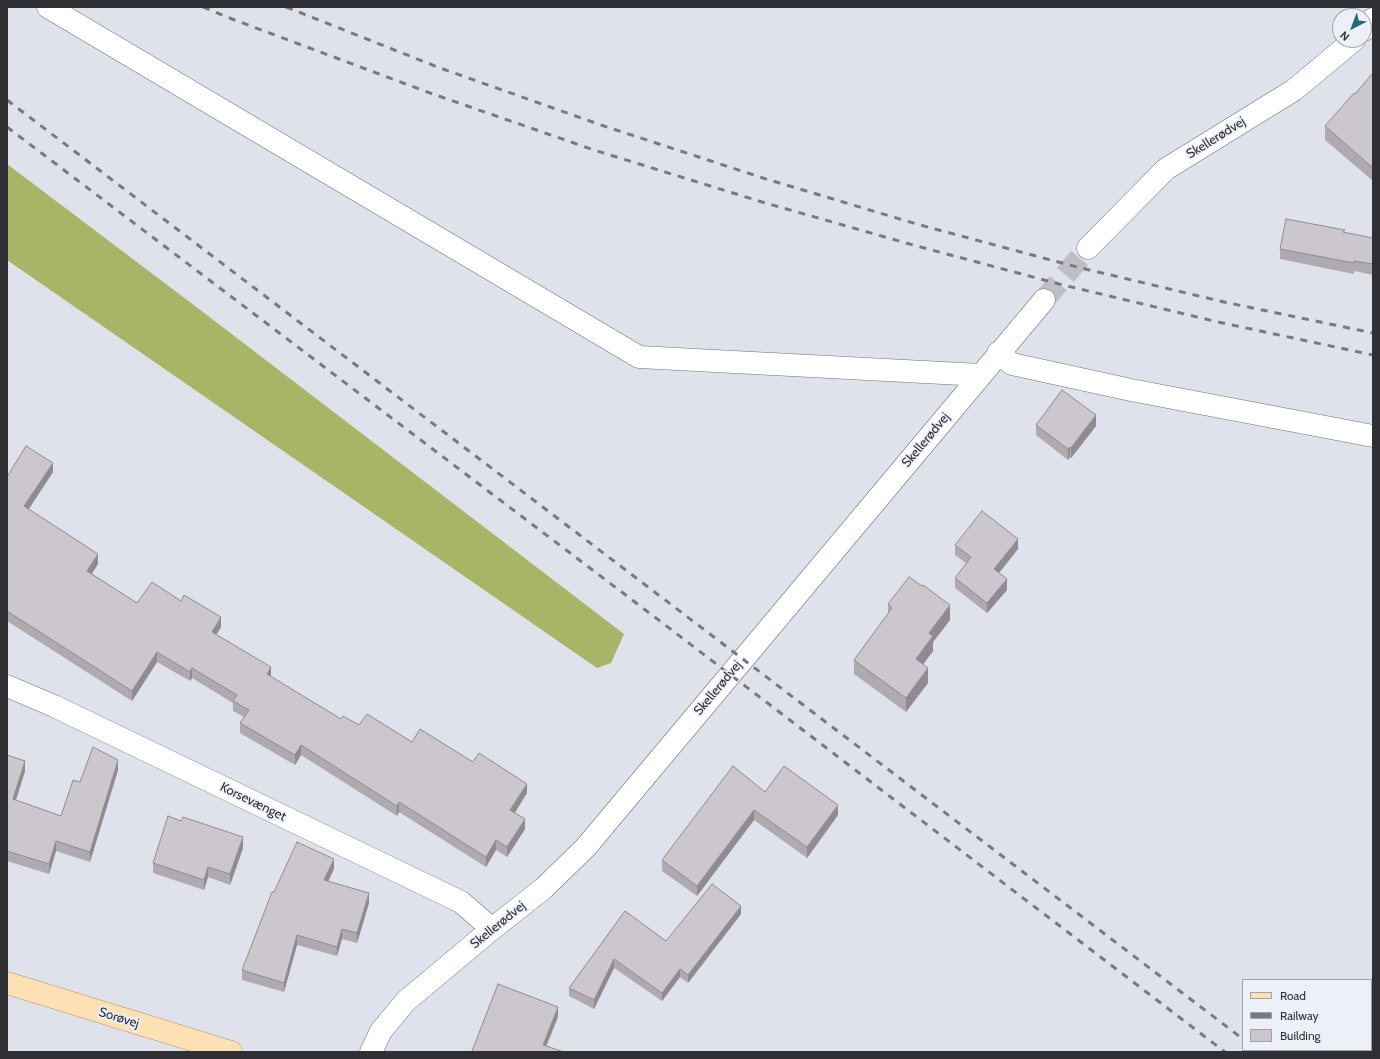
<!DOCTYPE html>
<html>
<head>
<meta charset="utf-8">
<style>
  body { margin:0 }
  #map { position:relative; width:1380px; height:1059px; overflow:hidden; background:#e0e2eb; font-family:Cabin,sans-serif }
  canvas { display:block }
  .frame { position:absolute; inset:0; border:8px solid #2f3033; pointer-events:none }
  .legend { position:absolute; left:1242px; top:979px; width:130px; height:72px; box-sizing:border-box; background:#edf0f8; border:1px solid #a1a3a9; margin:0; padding:5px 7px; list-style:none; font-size:12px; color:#2f3033 }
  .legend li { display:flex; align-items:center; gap:8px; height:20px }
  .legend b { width:20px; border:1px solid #a1a3a9 }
  .north { position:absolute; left:1332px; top:8px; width:40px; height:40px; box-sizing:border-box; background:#edf0f8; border:1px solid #a1a3a9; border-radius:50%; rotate:222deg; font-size:11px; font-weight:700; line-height:16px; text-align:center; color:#2f3033 }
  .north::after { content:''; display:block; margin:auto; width:14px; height:18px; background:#246979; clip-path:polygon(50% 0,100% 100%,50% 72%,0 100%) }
</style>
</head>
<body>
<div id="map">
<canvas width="1380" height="1059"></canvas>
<div class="frame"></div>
<ul class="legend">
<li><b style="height:5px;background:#fde1b5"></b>Road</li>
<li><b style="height:5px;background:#797a80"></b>Railway</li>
<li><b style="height:11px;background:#ccc6cd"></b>Building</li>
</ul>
<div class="north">N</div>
</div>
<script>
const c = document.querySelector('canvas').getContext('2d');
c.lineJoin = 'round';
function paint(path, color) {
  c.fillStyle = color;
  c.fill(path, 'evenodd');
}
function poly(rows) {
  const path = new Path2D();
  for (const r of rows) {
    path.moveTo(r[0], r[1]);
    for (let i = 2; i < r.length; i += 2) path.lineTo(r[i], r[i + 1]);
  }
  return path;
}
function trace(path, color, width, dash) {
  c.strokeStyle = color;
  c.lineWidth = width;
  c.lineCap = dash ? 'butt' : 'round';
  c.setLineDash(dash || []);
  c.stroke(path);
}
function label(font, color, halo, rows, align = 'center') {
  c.font = font + ' Cabin,sans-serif';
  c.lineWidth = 3.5;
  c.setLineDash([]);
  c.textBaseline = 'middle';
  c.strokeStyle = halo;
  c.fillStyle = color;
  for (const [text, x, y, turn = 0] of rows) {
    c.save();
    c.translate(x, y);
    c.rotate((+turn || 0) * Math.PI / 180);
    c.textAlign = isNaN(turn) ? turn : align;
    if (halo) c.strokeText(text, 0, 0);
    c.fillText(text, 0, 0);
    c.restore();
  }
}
paint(poly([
  [7,164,199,309,624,634,611,663,597,668,7,260]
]), '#a9b467');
trace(poly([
  [1044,300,1088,248]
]), '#bdbec6', 22, [22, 11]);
const minor = poly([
  [48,7,639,357,981,375],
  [1364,30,1373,19],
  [1088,248,1166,169,1294,90,1354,40],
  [998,353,1012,364,1131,390,1373,436],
  [7,686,54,706,461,902,492,929],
  [371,1052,381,1031,406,1001,492,929,544,888,586,847,1044,300]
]);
const major = poly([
  [7,983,231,1052]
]);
trace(minor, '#6e7078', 23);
trace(major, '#b49667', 23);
trace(minor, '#fff', 22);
trace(major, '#fde1b5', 22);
trace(poly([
  [203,7,232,19,430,93,594,150,762,202,913,245,1063,285,1218,322,1373,355],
  [286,7,440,68,604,126,766,179,920,225,1077,267,1224,302,1373,333],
  [7,100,1243,1039],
  [7,127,656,618,1225,1052],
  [1258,1050,1261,1052]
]), '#797a80', 3, [7, 7]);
paint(poly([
  [1373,73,1373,181,1325,140,1325,126,1355,94],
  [1345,233,1373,238,1373,275,1354,271,1354,274,1280,259,1280,249],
  [1036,425,1096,426,1071,458,1070,457,1068,460,1036,435],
  [53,472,29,509,98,564,92,574,137,603,221,627,216,635,271,677,341,719,359,725,412,742,473,762,527,793,515,813,525,829,507,857,496,850,486,867,399,812,397,816,301,755,295,765,240,733,240,723,244,717,233,711,233,703,192,678,190,681,157,662,132,701,7,621,7,477],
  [955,545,1018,549,999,573,1007,590,987,613,955,588,955,578,966,563,955,555],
  [888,604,950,620,933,642,933,651,923,664,928,683,906,712,854,674,854,660,888,614],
  [7,755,25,771,16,800,61,816,80,782,118,770,90,862,56,851,49,874,7,861],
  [765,792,838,815,807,858,754,820,697,896,662,871,662,860],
  [243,848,230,885,208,877,204,890,153,873,153,863],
  [334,869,328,881,369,903,357,943,342,939,337,956,297,945,284,992,242,980,242,970],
  [625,911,666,941,741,914,688,983,680,977,662,1001,614,968,594,1009,569,996,569,988]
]), '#afaab0');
paint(poly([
  [1096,415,1096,426,1071,458,1071,448],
  [1070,447,1070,457,1068,460,1068,449],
  [53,463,53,472,24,516,24,506],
  [1018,539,1018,549,994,579,994,569],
  [98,554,98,564,87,581,87,571],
  [1007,579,1007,590,987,613,987,603],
  [950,605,950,620,933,642,933,651,916,674,916,659,929,633],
  [221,617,221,627,212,642,212,632],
  [157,652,157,662,132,701,132,691],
  [271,667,271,677,267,674],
  [192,668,192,678,190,681,190,672],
  [928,668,928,683,906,712,906,698],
  [301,745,301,755,295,765,295,755],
  [118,760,118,770,90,862,90,852],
  [25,761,25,771,13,809,13,799],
  [527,784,527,793,510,820,510,810],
  [399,802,399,812,397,816,397,806],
  [838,805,838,815,807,858,807,847],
  [754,810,754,820,697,896,697,886],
  [525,819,525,829,507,857,507,847],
  [243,837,243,848,230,885,230,874],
  [496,840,496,850,486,867,486,857],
  [56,841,56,851,49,874,49,864],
  [334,859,334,869,324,890,324,880],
  [208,867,208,877,204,890,204,880],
  [369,893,369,903,357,943,357,933],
  [741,906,741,914,688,983,688,975],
  [342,929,342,939,337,956,337,947],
  [297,935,297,945,284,992,284,983],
  [614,959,614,968,594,1009,594,1000],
  [680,969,680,977,662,1001,662,993],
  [558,1007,558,1017,544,1052,543,1045]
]), '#8f8b90');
const building = poly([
  [1373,73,1373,168,1325,126,1354,93,1355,94,1373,73],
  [1286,219,1345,230,1343,232,1373,238,1373,264,1354,261,1354,263,1280,249,1286,219],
  [1062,390,1096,415,1071,448,1070,447,1068,449,1036,425,1062,390],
  [26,446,53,463,24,506,98,554,87,571,137,603,152,582,181,601,184,595,221,617,212,632,271,667,267,674,341,719,343,716,359,725,367,714,412,742,420,729,473,762,479,753,527,784,510,810,525,819,507,847,496,840,486,857,399,802,397,806,301,745,295,755,240,723,249,710,233,701,237,695,192,668,190,672,157,652,132,691,7,611,7,477,26,446],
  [982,511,1018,539,994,569,1007,579,987,603,955,578,971,557,955,545,982,511],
  [909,577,922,586,923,585,950,605,929,633,933,636,916,659,928,668,906,698,854,660,892,608,888,604,909,577],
  [93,747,118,760,90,852,56,841,49,864,7,851,7,755,25,761,13,799,61,816,73,780,80,782,93,747],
  [733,766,765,792,784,766,838,805,807,847,754,810,697,886,662,860,733,766],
  [168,816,181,821,183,817,243,837,230,874,208,867,204,880,153,863,168,816],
  [297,842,334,859,324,880,369,893,357,933,342,929,337,947,297,935,284,983,242,970,272,892,274,892,297,842],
  [712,884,741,906,688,975,680,969,662,993,614,959,594,1000,569,988,625,911,666,941,712,884],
  [498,984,558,1007,543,1045,564,1052,475,1052,472,1051,498,984]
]);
paint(building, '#ccc6cd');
trace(building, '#8f8b90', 1);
label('13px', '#2f3033', '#edf0f8', [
  ["Skellerødvej",1216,138,-32],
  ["Skellerødvej",926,440,-50],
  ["Skellerødvej",718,688,-50],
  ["Korsevænget",253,802,26],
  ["Skellerødvej",498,925,-39],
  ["Sorøvej",119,1018,17]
]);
</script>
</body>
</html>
